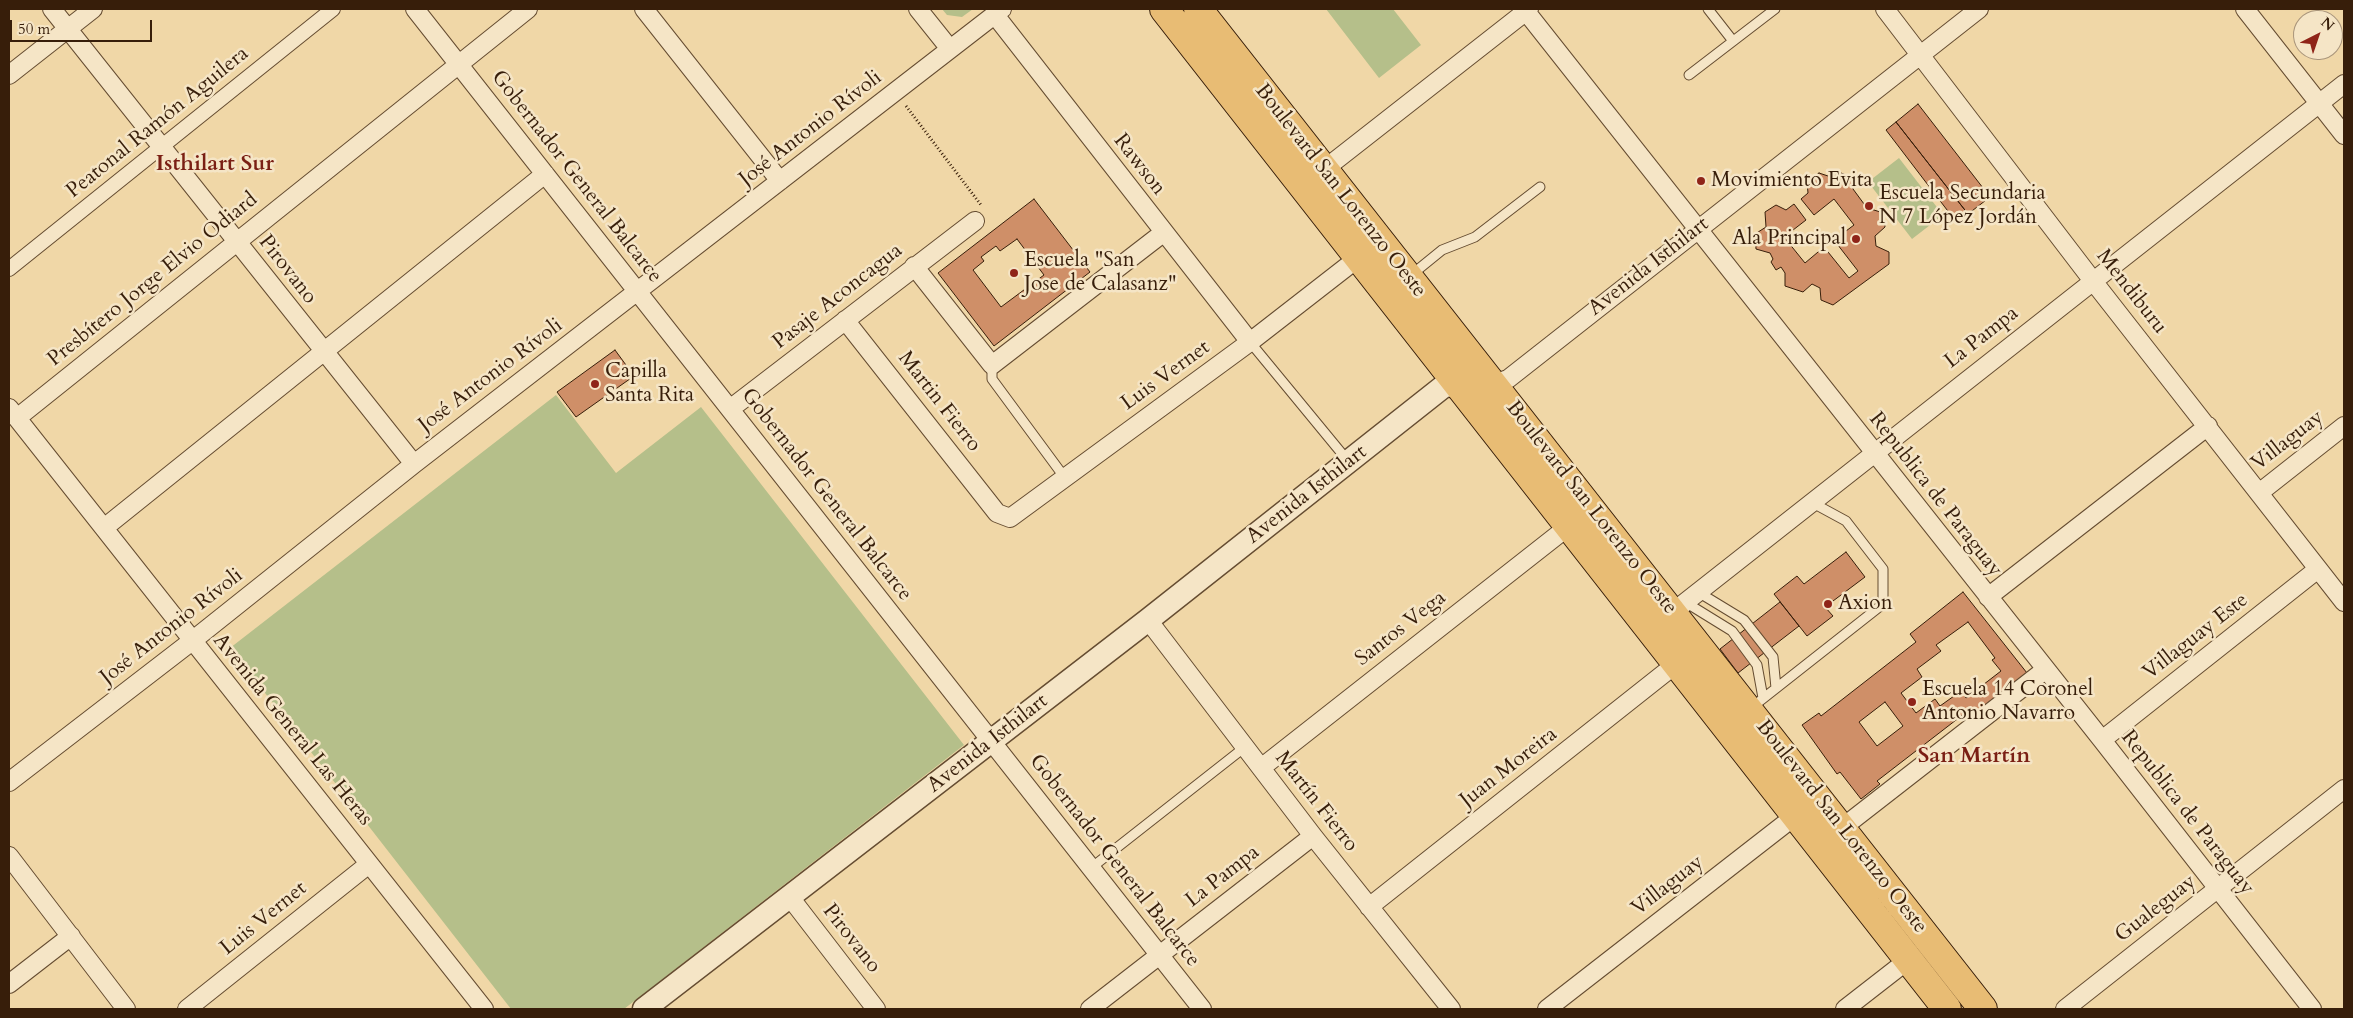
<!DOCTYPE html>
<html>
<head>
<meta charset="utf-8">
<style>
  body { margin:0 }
  #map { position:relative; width:2353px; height:1018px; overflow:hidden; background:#f0d7a7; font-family:Cardo,serif }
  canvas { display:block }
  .frame { position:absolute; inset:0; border:10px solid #371e0a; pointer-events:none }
  .north { position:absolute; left:2293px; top:10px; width:50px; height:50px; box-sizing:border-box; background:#f5e5c6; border:1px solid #a9957b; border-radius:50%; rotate:41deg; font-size:14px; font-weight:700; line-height:20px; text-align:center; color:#371e0a }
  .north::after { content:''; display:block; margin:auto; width:18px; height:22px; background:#8f2418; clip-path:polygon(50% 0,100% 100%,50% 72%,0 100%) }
  .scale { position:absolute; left:10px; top:20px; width:142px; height:22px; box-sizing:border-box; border:2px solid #371e0a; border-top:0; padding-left:6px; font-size:15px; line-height:18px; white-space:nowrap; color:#371e0a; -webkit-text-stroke:4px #f5e5c6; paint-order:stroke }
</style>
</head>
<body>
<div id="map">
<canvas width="2353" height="1018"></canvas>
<div class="frame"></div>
<div class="north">N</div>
<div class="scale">50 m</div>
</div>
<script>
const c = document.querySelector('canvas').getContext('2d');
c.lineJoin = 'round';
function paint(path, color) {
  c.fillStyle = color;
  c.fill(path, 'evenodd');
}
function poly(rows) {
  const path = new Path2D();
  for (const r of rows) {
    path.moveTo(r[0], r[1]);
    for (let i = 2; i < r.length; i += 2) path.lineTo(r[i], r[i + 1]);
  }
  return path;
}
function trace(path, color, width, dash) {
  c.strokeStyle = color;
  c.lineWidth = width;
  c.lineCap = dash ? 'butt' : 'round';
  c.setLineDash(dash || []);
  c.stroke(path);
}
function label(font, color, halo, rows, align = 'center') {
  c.font = font + ' Cardo,serif';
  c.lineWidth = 5;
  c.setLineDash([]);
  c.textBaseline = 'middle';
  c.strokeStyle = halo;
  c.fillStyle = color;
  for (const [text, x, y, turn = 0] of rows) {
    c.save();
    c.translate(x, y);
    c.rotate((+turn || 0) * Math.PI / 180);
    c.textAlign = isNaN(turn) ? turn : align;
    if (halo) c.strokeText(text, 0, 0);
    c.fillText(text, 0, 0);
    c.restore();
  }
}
paint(poly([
  [942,9,973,9,962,17,947,15],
  [1326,9,1393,9,1421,45,1379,78],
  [1899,158,1943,215,1912,239,1868,182],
  [556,395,616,473,701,407,964,745,624,1009,511,1009,230,648]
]), '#b5bf8a');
const building = poly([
  [1918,104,1990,197,1968,214,1896,122,1918,104],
  [1896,122,1968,214,1957,223,1886,130,1896,122],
  [1819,173,1831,177,1841,173,1851,177,1853,189,1867,208,1884,213,1885,227,1875,236,1876,246,1889,252,1889,264,1833,305,1821,300,1820,288,1812,284,1803,292,1785,286,1785,273,1781,267,1776,270,1771,262,1773,259,1770,253,1756,249,1755,234,1766,227,1765,212,1776,205,1786,210,1794,204,1806,220,1784,237,1805,263,1824,247,1849,278,1858,271,1834,240,1854,225,1834,199,1814,215,1801,199,1808,193,1807,182,1819,173],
  [1034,199,1090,272,994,346,938,273,1034,199],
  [1017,239,1044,275,1001,307,973,270,984,261,981,257,996,246,1000,251,1017,239],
  [615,350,634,376,576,417,557,392,615,350],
  [1846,552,1865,577,1825,607,1833,616,1807,636,1774,594,1797,576,1804,584,1846,552],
  [1963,592,2027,673,2025,684,1978,721,1969,710,1877,781,1880,784,1861,799,1840,772,1837,774,1802,725,1819,713,1821,716,1916,642,1910,634,1963,592],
  [1968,622,1995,658,1992,660,2001,671,1966,698,1961,691,1940,706,1935,699,1916,713,1901,693,1922,677,1917,669,1941,651,1936,645,1968,622],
  [1885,702,1903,726,1877,746,1859,722,1885,702],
  [1780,602,1799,626,1738,673,1720,649,1780,602]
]);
paint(building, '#cf8f68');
trace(building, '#371e0a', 1);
const service = poly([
  [1708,9,1733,41],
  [1689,75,1775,9],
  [1410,276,1442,250,1475,237,1540,187],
  [1250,342,1348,461],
  [992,365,992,379,1065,478],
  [1698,592,1744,620,1773,657,1776,688],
  [1685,602,1732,631,1757,665,1763,698],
  [1751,708,1883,604,1883,569,1846,521,1811,502],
  [1091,868,1245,747]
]);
const pedestrian = poly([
  [9,269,333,9]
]);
const minor = poly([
  [52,9,414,464],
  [415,9,1202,1009],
  [644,9,780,181],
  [918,9,950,49],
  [1524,9,2102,740,2312,1009],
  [1885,9,2093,281,2344,602],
  [2245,9,2344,135],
  [995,15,1250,342],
  [9,75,93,9],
  [1317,175,1529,9],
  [914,266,992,365,1163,233],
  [845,320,997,513,1010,518,1250,342,1358,258],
  [1493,384,1508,379,1979,9],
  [9,408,484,1009],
  [730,409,975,221],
  [17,418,528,9],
  [2259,493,2344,426],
  [104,528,545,174],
  [1988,597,2208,426],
  [1664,619,2344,84],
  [1148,620,1313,836,1451,1009],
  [2102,740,2318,569],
  [1261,768,1569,526],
  [9,782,192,641,414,464,1002,9],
  [1842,828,2045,670],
  [9,856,126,1009],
  [789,896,876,1009],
  [1369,907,1676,664],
  [9,984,71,936],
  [187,1009,369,864],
  [1090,1009,1313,836],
  [1547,1009,1804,809],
  [1845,1009,1908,960],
  [2065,1009,2344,789]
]);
const tertiary = poly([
  [644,1009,1148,620,1444,386,1471,384]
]);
const primary = poly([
  [1164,9,1947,1009],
  [1198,9,1983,1009]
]);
trace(service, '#654c31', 11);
trace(pedestrian, '#654c31', 16);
trace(minor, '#654c31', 20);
trace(tertiary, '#654c31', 25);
trace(primary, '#371e0a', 30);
trace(poly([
  [906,106,981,205]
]), '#371e0a', 3, [1, 2.5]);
trace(service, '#f5e5c6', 9);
trace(pedestrian, '#f5e5c6', 14);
trace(minor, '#f5e5c6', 18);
trace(tertiary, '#f5e5c6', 22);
trace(primary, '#e8bc74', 28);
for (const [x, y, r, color] of [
  [1701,181,5,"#8f2418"],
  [1869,206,5,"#8f2418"],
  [1856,239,5,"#8f2418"],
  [1014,273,5,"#8f2418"],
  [595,384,5,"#8f2418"],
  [1828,604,5,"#8f2418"],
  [1912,702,5,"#8f2418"]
]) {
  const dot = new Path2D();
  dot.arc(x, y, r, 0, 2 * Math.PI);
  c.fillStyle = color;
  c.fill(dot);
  trace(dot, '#f5e5c6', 2);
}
label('21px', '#371e0a', '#f5e5c6', [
  ["Peatonal Ramón Aguilera",158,123,-39],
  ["José Antonio Rívoli",811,129,-38],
  ["Rawson",1139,165,52],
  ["Gobernador General Balcarce",576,177,52],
  ["Boulevard San Lorenzo Oeste",1340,191,52],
  ["Avenida Isthilart",1649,267,-38],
  ["Pirovano",287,270,52],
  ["Presbítero Jorge Elvio Odiard",153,280,-39],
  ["Mendiburu",2131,292,52],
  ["Pasaje Aconcagua",838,297,-38],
  ["La Pampa",1982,338,-38],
  ["José Antonio Rívoli",491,376,-37],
  ["Luis Vernet",1166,376,-36],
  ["Martin Fierro",939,402,52],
  ["Villaguay",2288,441,-38],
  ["Gobernador General Balcarce",826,495,52],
  ["Avenida Isthilart",1307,495,-38],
  ["Republica de Paraguay",1935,495,52],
  ["Boulevard San Lorenzo Oeste",1591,508,52],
  ["José Antonio Rívoli",172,627,-38],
  ["Santos Vega",1401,629,-38],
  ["Villaguay Este",2196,637,-38],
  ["Avenida General Las Heras",292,730,51],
  ["Avenida Isthilart",988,744,-38],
  ["Juan Moreira",1509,768,-38],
  ["Martín Fierro",1316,802,52],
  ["Republica de Paraguay",2187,813,52],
  ["Boulevard San Lorenzo Oeste",1841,827,52],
  ["Gobernador General Balcarce",1114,861,52],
  ["La Pampa",1223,877,-38],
  ["Villaguay",1668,886,-38],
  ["Gualeguay",2156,909,-38],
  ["Luis Vernet",264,919,-39],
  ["Pirovano",851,939,52]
]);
label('21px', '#371e0a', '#f5e5c6', [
  ["Movimiento Evita",1711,181],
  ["Escuela Secundaria",1879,194],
  ["N 7 López Jordán",1879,218],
  ["Ala Principal",1846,239,"right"],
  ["Escuela \"San",1024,261],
  ["Jose de Calasanz\"",1024,285],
  ["Capilla",605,372],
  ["Santa Rita",605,396],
  ["Axion",1838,604],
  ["Escuela 14 Coronel",1922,690],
  ["Antonio Navarro",1922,714]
], 'left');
label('bold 22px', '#7a1f14', '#f5e5c6', [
  ["Isthilart Sur",215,165],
  ["San Martín",1974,757]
]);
</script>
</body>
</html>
